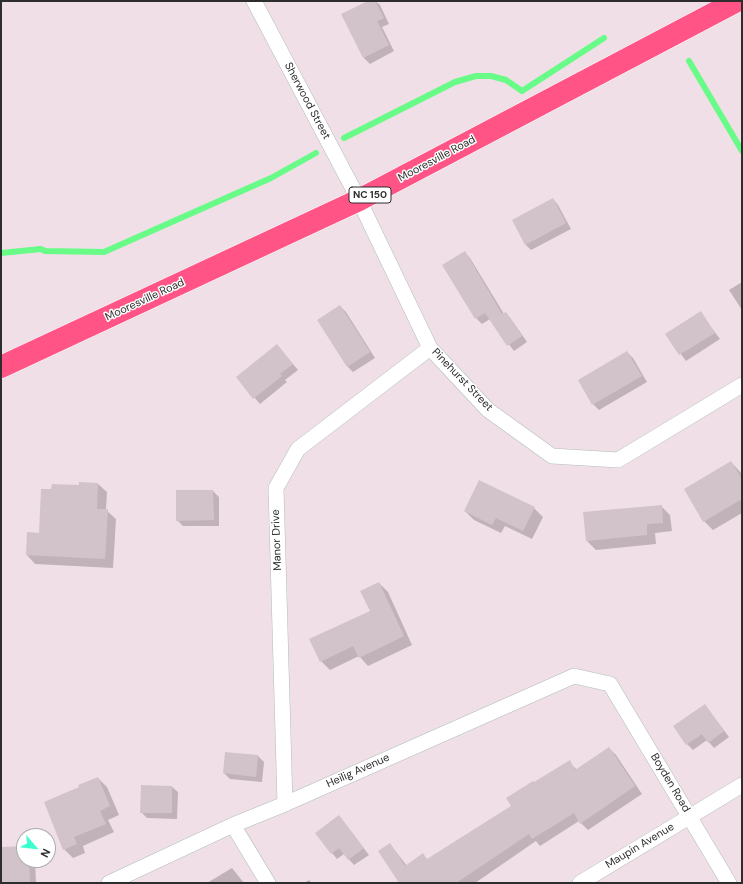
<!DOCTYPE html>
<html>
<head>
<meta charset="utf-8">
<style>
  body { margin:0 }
  #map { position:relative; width:743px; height:884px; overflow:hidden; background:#f0dfe7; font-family:"DM Sans",sans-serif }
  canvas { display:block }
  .frame { position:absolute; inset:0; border:2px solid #2d2d2d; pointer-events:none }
  .north { position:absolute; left:16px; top:828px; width:40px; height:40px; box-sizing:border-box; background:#fff; border:1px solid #ababab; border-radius:50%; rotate:118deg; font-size:11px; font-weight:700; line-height:16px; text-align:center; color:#2d2d2d }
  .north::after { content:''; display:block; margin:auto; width:14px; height:18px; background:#3cffd0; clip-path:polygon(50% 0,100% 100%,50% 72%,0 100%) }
</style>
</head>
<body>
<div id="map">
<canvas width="743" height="884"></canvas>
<div class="frame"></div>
<div class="north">N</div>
</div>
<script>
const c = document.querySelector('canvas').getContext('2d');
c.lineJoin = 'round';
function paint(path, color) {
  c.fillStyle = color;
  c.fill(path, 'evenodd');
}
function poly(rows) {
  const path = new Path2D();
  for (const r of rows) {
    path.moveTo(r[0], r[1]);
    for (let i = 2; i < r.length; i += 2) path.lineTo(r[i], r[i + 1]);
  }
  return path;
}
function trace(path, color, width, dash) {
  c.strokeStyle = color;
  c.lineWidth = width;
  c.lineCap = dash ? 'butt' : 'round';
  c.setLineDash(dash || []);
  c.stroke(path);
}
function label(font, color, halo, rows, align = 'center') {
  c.font = font + ' "DM Sans",sans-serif';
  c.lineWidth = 3;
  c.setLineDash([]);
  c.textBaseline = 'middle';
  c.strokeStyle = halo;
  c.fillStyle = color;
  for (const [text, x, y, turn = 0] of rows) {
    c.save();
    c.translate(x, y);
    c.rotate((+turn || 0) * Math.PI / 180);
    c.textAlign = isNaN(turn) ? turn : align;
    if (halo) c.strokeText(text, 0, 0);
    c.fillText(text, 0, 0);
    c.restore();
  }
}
paint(poly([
  [370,1,375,1,380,5,389,24,382,27,394,51,370,64,364,58,343,15],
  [553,199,558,205,571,229,531,250,525,244],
  [464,252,470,258,504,314,506,313,511,319,527,342,514,351,490,319,482,324,476,318,444,265],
  [742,282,742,310,729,290],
  [340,306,346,312,375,358,353,372,347,366],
  [700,312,720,339,686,361,666,334],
  [277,345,298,370,285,380,287,382,260,404,237,377],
  [627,352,633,358,647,382,599,410,593,404],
  [731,462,742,474,742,513,713,530,704,521],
  [98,484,107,492,106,510,116,519,113,568,35,564,27,555,40,534,80,486],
  [213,491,219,497,219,526,183,526,177,520],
  [661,506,670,515,672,531,655,533,656,544,596,550,587,541],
  [534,508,543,517,532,539,505,526,501,533,474,520,465,511],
  [379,583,388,592,412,645,368,666,359,656,330,670,321,661,371,611],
  [705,705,729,737,714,748,707,740,693,750,687,744],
  [609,748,616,755,642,794,588,830,579,821,540,846,536,841,475,883,400,883,390,844,407,866,423,855,428,860,513,806,534,784,569,762,577,770],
  [258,756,264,762,262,782,230,779,224,773],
  [98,778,107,787,119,815,108,820,114,832,83,846,85,853,73,858,64,849,80,788],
  [142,786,172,787,178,792,177,819,147,818,141,812],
  [339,816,369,855,354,865,344,854,337,859,332,853],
  [24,847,24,860,35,860,36,883,1,883,1,848],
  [232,868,244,883,207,883],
  [309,880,312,883,304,883]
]), '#0003');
trace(poly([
  [689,61,742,151],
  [344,138,455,82,476,76,491,76,506,80,522,91,604,38],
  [1,253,41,249,45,251,104,252,271,178,316,153]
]), '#68fb87', 6);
paint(poly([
  [368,1,375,1,384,18,377,21,389,45,363,58,341,14],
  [553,198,566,223,525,245,512,220],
  [465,251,502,314,506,312,522,336,507,346,485,313,475,319,442,265],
  [340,305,370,352,347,367,317,320],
  [701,311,715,333,679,355,665,334],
  [277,344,293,364,280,374,282,376,253,399,236,377],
  [627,351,642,376,592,405,578,380],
  [731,461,742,479,742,499,703,522,684,489],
  [479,480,535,507,523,531,496,518,492,525,464,511],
  [79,482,98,483,97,509,108,509,105,559,26,555,27,532,39,533,41,489,51,489,52,484,79,485],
  [176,490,213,490,214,520,176,521],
  [662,505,663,523,647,524,647,535,586,541,583,512],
  [379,582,404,636,359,658,353,646,320,662,309,639,370,611,360,591],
  [705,704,724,731,708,743,702,734,686,745,673,726],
  [609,747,635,786,580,824,574,813,532,839,529,834,456,883,399,883,378,851,390,843,405,866,423,853,427,859,511,806,506,798,533,781,534,782,570,760,575,770],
  [225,752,258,755,256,777,223,773],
  [98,777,110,806,100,811,106,824,74,837,77,844,63,850,44,802,79,787,78,785],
  [141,785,172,786,172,813,140,813],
  [339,815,364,848,348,860,339,848,331,854,315,833],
  [24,846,24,860,29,860,30,883,1,883,1,847]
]), '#d2c3ca');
const street = poly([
  [254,1,359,200,430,348,488,410,552,456,618,460,742,385],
  [285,804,276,488,298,449,430,348],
  [233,825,268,883],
  [109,883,233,825,285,804,574,676,610,684,729,883],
  [580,883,742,785]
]);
const primary = poly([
  [1,367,359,200,737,1]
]);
trace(street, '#aebeba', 16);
trace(primary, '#fff', 23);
trace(street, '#fff', 15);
trace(primary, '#ff5485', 22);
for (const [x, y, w] of [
  [370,195,42]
]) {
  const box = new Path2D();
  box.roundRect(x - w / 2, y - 8, w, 16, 3);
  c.fillStyle = '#fff';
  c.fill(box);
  trace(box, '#2d2d2d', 1);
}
label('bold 10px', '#2d2d2d', null, [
  ["NC 150",370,195]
]);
label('11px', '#2d2d2d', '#fff', [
  ["Sherwood Street",307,101,62],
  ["Mooresville Road",437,159,-28],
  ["Mooresville Road",145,300,-25],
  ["Pinehurst Street",462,380,46],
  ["Manor Drive",277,540,-92],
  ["Heilig Avenue",358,771,-24],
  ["Boyden Road",670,783,59],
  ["Maupin Avenue",640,846,-31]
]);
</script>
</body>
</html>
